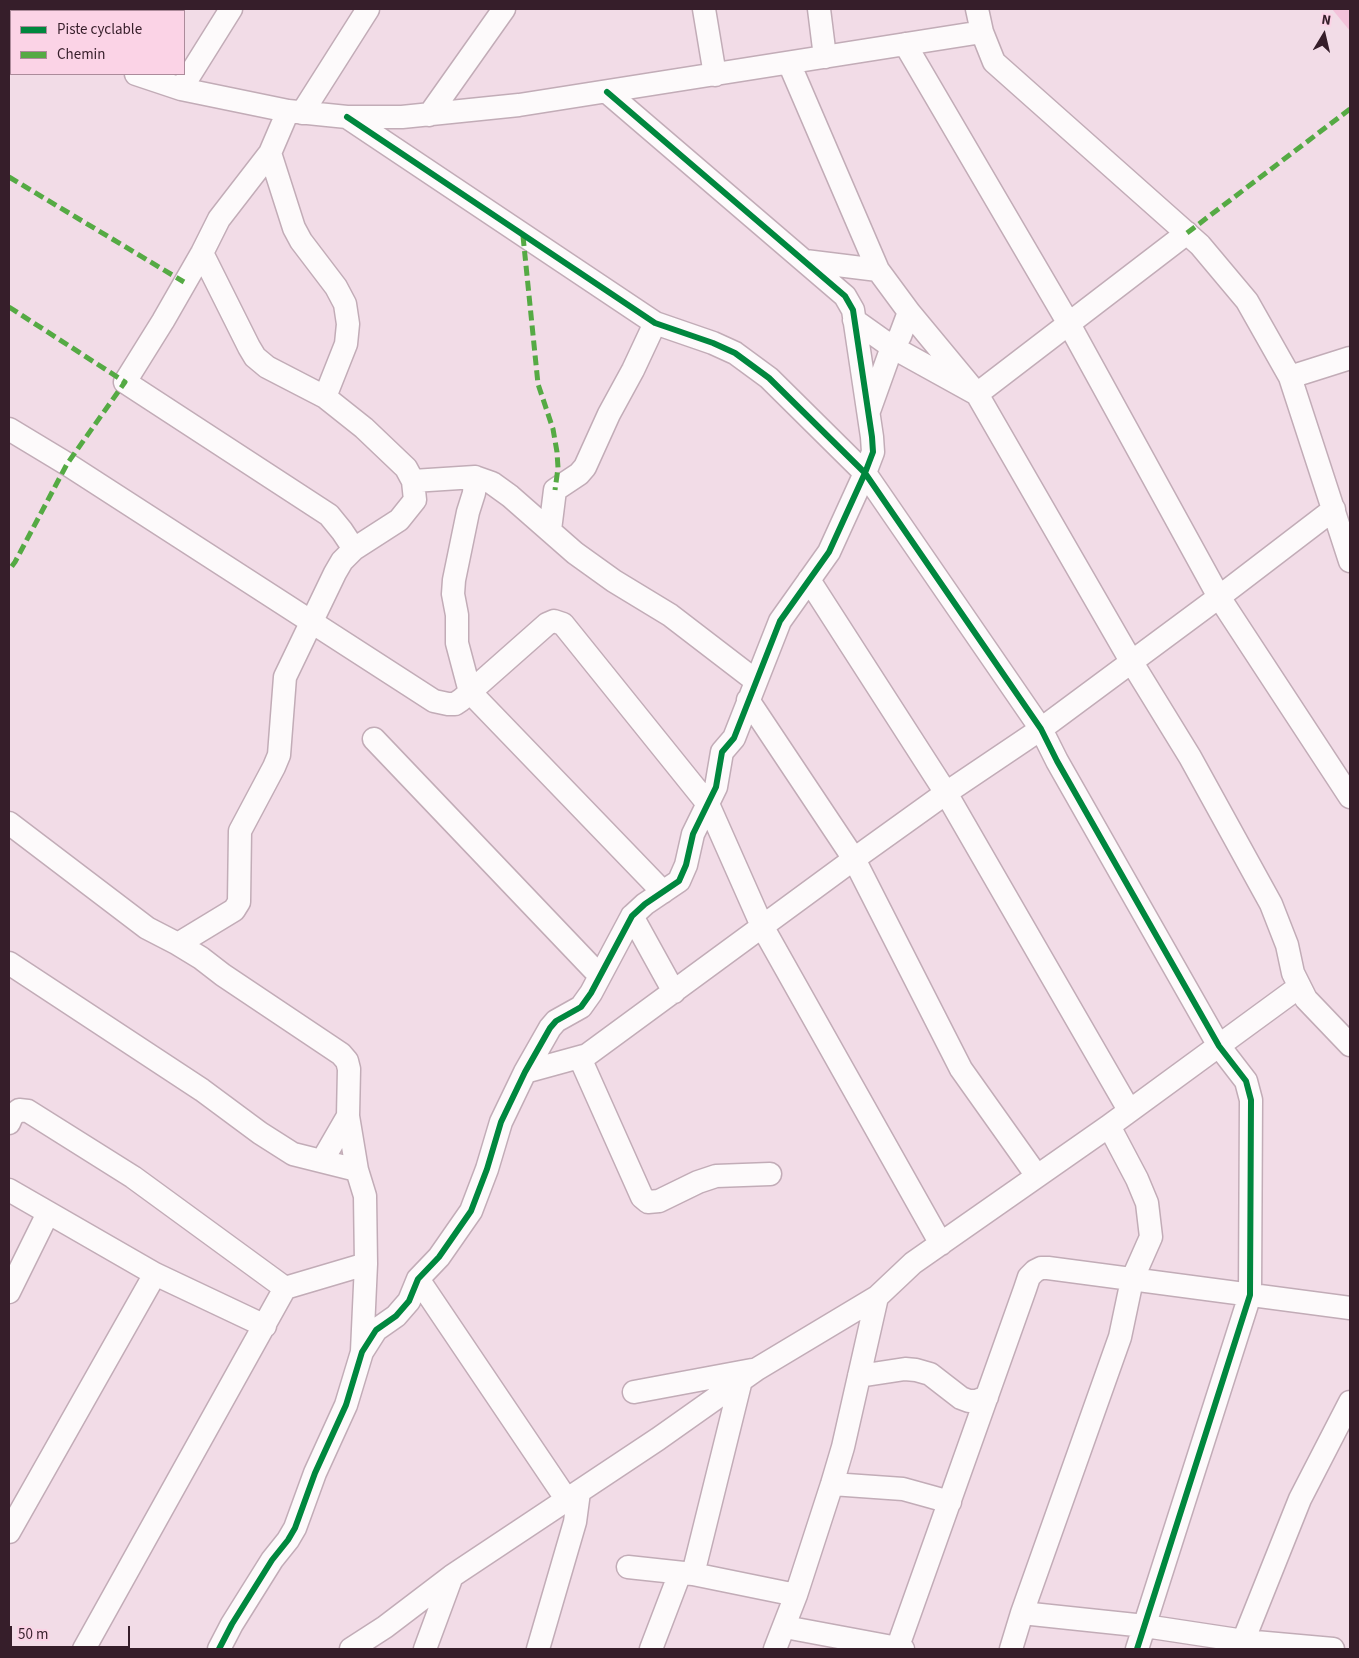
<!DOCTYPE html>
<html>
<head>
<meta charset="utf-8">
<style>
  body { margin:0 }
  #map { position:relative; width:1359px; height:1658px; overflow:hidden; background:#f2dce7; font-family:"Source Sans 3",sans-serif }
  canvas { display:block }
  .frame { position:absolute; inset:0; border:10px solid #361e2a; pointer-events:none }
  .legend { position:absolute; left:10px; top:10px; width:175px; height:65px; box-sizing:border-box; background:#fbd3e6; border:1px solid #ac8b9b; margin:0; padding:6px 9px; list-style:none; font-size:15px; color:#361e2a }
  .legend li { display:flex; align-items:center; gap:10px; height:25px }
  .legend b { width:25px; border:1px solid #ac8b9b }
  .north { position:absolute; left:1299px; top:10px; width:50px; height:50px; -webkit-text-stroke:4px #fbd3e6; paint-order:stroke; rotate:9deg; font-size:14px; font-weight:700; line-height:20px; text-align:center; color:#361e2a }
  .north::after { content:''; display:block; margin:auto; width:18px; height:22px; background:#361e2a; clip-path:polygon(50% 0,100% 100%,50% 72%,0 100%) }
  .scale { position:absolute; left:10px; top:1626px; width:120px; height:22px; box-sizing:border-box; border:2px solid #361e2a; border-top:0; padding-left:6px; font-size:15px; line-height:18px; white-space:nowrap; color:#361e2a; -webkit-text-stroke:4px #fbd3e6; paint-order:stroke }
</style>
</head>
<body>
<div id="map">
<canvas width="1359" height="1658"></canvas>
<div class="frame"></div>
<ul class="legend">
<li><b style="height:6px;background:#00873e"></b>Piste cyclable</li>
<li><b style="height:6px;background:#5a4"></b>Chemin</li>
</ul>
<div class="north">N</div>
<div class="scale">50 m</div>
</div>
<script>
const c = document.querySelector('canvas').getContext('2d');
c.lineJoin = 'round';
function paint(path, color) {
  c.fillStyle = color;
  c.fill(path, 'evenodd');
}
function poly(rows) {
  const path = new Path2D();
  for (const r of rows) {
    path.moveTo(r[0], r[1]);
    for (let i = 2; i < r.length; i += 2) path.lineTo(r[i], r[i + 1]);
  }
  return path;
}
function trace(path, color, width, dash) {
  c.strokeStyle = color;
  c.lineWidth = width;
  c.lineCap = dash ? 'butt' : 'round';
  c.setLineDash(dash || []);
  c.stroke(path);
}
paint(poly([
  [1332,9,1350,9,1350,31]
]), '#f3c2da');
const minor = poly([
  [704,9,715,75],
  [819,9,825,57],
  [977,9,982,32,994,62,1200,245,1247,301,1290,377,1350,561],
  [93,11,95,9],
  [9,17,11,18],
  [905,44,1069,324,1219,597,1350,797],
  [789,63,878,270,909,312,977,394,1131,661,1190,757,1271,904,1287,945,1293,973,1306,999,1350,1045],
  [136,74,181,89,288,111,347,117,402,117,519,105,982,32],
  [181,89,231,9],
  [288,111,270,153,219,219,202,253,163,321,125,382,329,515,342,531,354,549],
  [302,113,368,9],
  [429,115,504,9],
  [347,117,655,323,713,343,735,353,769,378,865,473,1041,729,1057,761,1219,1046,1246,1081,1251,1100,1250,1295,1137,1649],
  [270,153,294,228,301,241,336,287,345,304,348,324,346,344,325,397],
  [805,261,878,270],
  [854,320,892,347,977,394,1187,233],
  [1290,377,1350,358],
  [869,411,892,347,900,336,909,312],
  [9,429,67,464,434,701,448,704,455,704,461,700,547,624,554,621,563,624,708,804,762,926,941,1244],
  [475,477,474,493,468,512,454,580,453,594,457,615,457,643,470,692,663,892],
  [413,481,475,477,492,483,510,496,575,553,614,581,670,615,756,681],
  [550,530,555,490,579,474,585,467,609,414,633,370,655,323],
  [809,580,946,793,1129,1110],
  [748,700,854,859,961,1069,1037,1176],
  [374,739,600,976],
  [9,823,147,928,178,944,201,958,223,975,341,1054,347,1061,349,1069,348,1116,357,1170,365,1196,366,1264,362,1351],
  [632,916,674,992],
  [178,944,234,910,239,902,240,831,274,767,279,755,285,677,335,573,342,561,354,549,399,520,415,500,413,481,406,468,364,428,325,397,267,367,255,357,249,347,202,253],
  [9,963,202,1090,260,1133,293,1154,357,1170],
  [580,1058,642,1197,648,1202,659,1201,698,1182,716,1176,770,1174],
  [525,1072,587,1055,854,859,946,793,1041,729,1219,597,1334,509],
  [9,1123,12,1116,19,1110,28,1111,133,1177,285,1288],
  [322,1161,348,1116],
  [9,1190,155,1274,265,1326],
  [418,1279,567,1500],
  [9,1292,48,1213],
  [859,1376,905,1369,916,1370,930,1374,961,1398,969,1401,976,1401,987,1397],
  [634,1392,752,1370],
  [832,1484,903,1489,950,1502],
  [9,1532,155,1274],
  [628,1567,693,1574,796,1595],
  [693,1574,741,1380],
  [1022,1613,1145,1626,1244,1641,1333,1649],
  [785,1627,903,1649],
  [84,1649,285,1288,366,1264],
  [219,1649,232,1624,272,1560,288,1540,295,1528,315,1473,346,1405,362,1352,376,1330,396,1316,409,1301,418,1279,439,1257,471,1211,487,1169,501,1122,525,1072,550,1028,556,1021,581,1007,591,993,632,916,645,904,679,881,686,865,693,834,716,787,722,752,734,738,780,621,829,552,865,473,873,452,872,437,853,310,845,296,607,92],
  [351,1649,385,1627,452,1576,658,1439,757,1369,877,1297,913,1263,1109,1126,1299,987],
  [425,1649,452,1576],
  [538,1649,575,1522,579,1492],
  [651,1649,680,1573],
  [775,1649,796,1595,832,1484,843,1447,877,1297],
  [897,1649,1025,1289,1029,1277,1035,1271,1041,1268,1048,1268,1350,1308],
  [1011,1649,1022,1613,1120,1337,1132,1280,1151,1237,1147,1203,1137,1179,1109,1126],
  [1240,1649,1300,1499,1350,1402]
]);
trace(minor, '#c2acb7', 25);
trace(minor, '#fdfafb', 22);
trace(poly([
  [9,177,184,282],
  [1187,233,1350,109],
  [523,236,538,384,553,429,557,452,558,468,555,490],
  [9,307,125,382,67,464,15,562,9,570]
]), '#5a4', 5, [10, 5]);
trace(poly([
  [347,117,655,323,713,343,735,353,769,378,865,473,1041,729,1057,761,1219,1046,1246,1081,1251,1100,1250,1295,1137,1649],
  [219,1649,232,1624,272,1560,288,1540,295,1528,315,1473,346,1405,362,1352,376,1330,396,1316,409,1301,418,1279,439,1257,471,1211,487,1169,501,1122,525,1072,550,1028,556,1021,581,1007,591,993,632,916,645,904,679,881,686,865,693,834,716,787,722,752,734,738,780,621,829,552,865,473,873,452,872,437,853,310,845,296,607,92]
]), '#00873e', 6);
</script>
</body>
</html>
